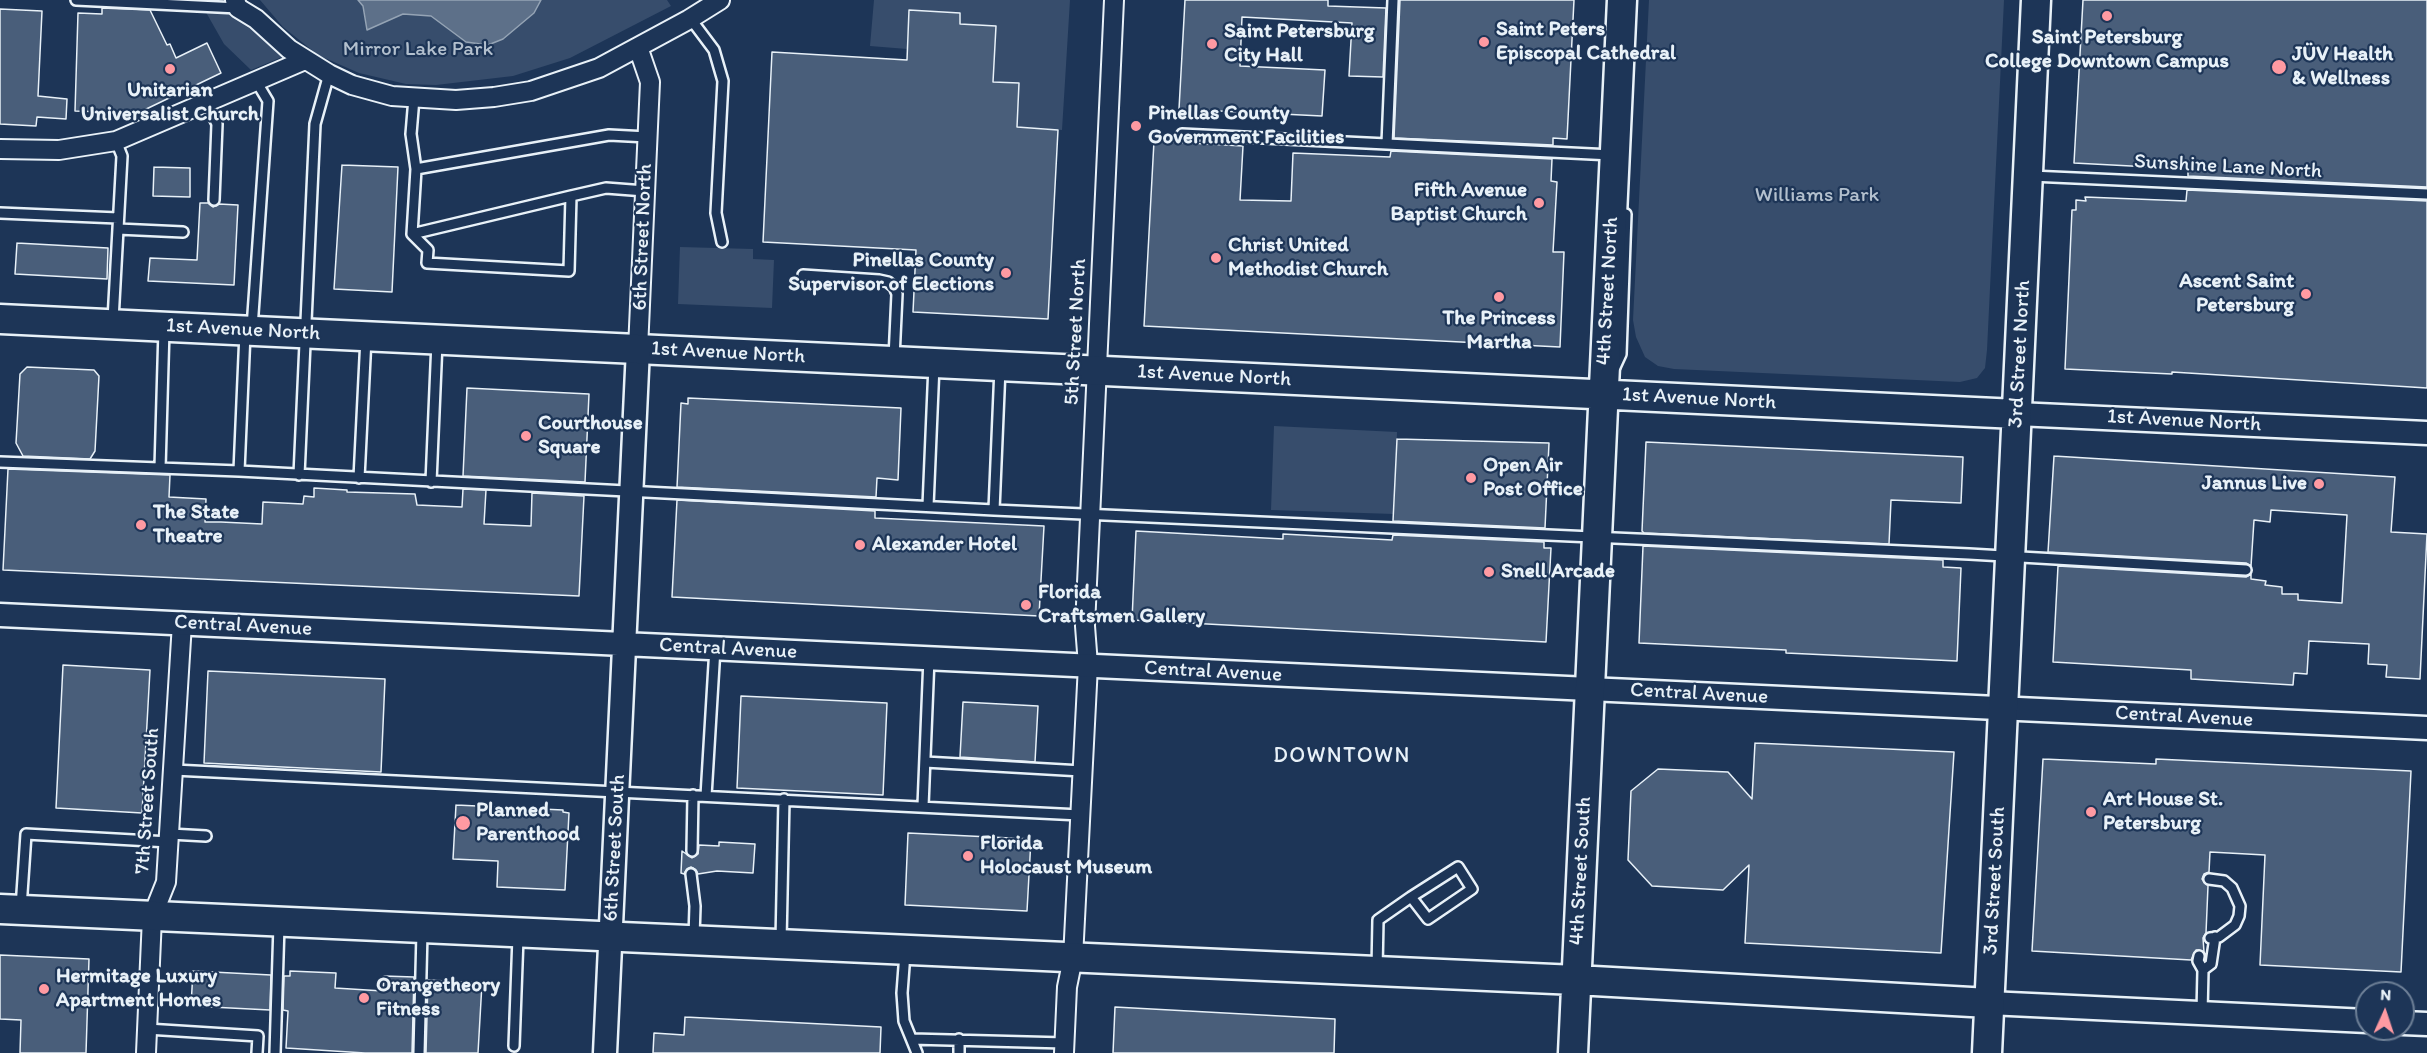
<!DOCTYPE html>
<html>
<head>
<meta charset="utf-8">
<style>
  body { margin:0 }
  #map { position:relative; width:2427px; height:1053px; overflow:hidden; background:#1d3557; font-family:Itim,sans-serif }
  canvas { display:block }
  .north { position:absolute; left:2355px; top:981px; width:60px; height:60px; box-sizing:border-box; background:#1d3557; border:2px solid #6e8097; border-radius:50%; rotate:3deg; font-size:16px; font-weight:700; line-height:24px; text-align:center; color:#e8f1f8 }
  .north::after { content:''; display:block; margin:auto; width:21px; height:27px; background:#ff9aa2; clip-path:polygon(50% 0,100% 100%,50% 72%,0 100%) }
</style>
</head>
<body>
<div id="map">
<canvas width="2427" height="1053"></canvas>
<div class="north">N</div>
</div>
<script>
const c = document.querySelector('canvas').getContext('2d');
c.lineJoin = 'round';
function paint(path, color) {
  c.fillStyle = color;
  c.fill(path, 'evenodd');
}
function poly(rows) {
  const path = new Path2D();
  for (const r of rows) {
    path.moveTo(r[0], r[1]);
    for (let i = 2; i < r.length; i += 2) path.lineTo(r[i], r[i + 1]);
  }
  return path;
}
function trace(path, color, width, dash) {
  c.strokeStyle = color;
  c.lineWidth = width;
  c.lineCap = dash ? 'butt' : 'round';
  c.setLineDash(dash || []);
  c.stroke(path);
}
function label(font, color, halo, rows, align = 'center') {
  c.font = font + ' Itim,sans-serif';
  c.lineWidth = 4.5;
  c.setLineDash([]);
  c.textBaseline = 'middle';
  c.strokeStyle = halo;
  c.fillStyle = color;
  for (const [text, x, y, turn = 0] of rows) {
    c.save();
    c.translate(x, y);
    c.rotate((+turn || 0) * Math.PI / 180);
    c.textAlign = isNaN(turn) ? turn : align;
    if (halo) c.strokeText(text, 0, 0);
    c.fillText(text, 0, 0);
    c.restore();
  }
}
paint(poly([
  [199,0,223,0,233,18,249,28,282,57,251,70,224,44],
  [260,0,358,0,363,5,367,30,403,14,431,16,466,42,518,25,534,13,541,0,667,0,671,6,570,58,513,76,436,85,406,84,359,73,318,55,283,27],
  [874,0,1070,0,1062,130,1017,127,1019,83,993,82,996,26,960,24,960,13,909,10,907,49,870,46],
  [1649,0,2004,0,1987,350,1985,368,1977,378,1960,382,1674,369,1658,366,1645,357,1636,337,1633,320],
  [680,247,753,249,753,259,774,260,772,308,678,304],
  [1274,426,1397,432,1394,514,1271,510]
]), '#374d6c');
const water = poly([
  [358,0,541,0,534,13,503,39,488,45,466,42,431,16,403,14,367,30,363,6,358,0]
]);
paint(water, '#5d7089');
trace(water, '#95a4b5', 1.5);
const building = poly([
  [1185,0,1328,0,1328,6,1386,8,1383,77,1349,76,1352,23,1242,17,1240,66,1325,70,1322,116,1179,109,1185,0],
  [1400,0,1574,0,1567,139,1553,138,1553,145,1394,138,1400,0],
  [2083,0,2427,0,2427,187,2188,176,2188,169,2074,163,2083,0],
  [102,8,150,10,167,45,170,44,176,58,207,43,221,73,138,113,75,111,78,13,102,14,102,8],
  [0,9,42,11,38,96,67,99,66,119,37,117,36,126,0,124,0,9],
  [909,10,960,13,960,24,996,26,993,82,1019,83,1017,127,1058,130,1048,319,913,312,916,250,763,242,772,52,907,60,909,10],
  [1154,141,1243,146,1240,200,1291,201,1293,153,1390,157,1391,151,1552,159,1551,181,1557,182,1553,252,1564,252,1560,347,1144,326,1154,141],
  [342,165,398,167,392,292,334,289,342,165],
  [154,167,190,168,190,197,153,196,154,167],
  [2187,190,2427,201,2427,388,2172,372,2172,374,2065,369,2072,210,2076,210,2076,200,2086,201,2085,197,2186,201,2187,190],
  [200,203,208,203,213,207,219,204,238,205,234,285,148,281,150,258,197,260,200,203],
  [17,243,108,248,107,279,15,274,17,243],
  [27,367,94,370,99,376,95,451,90,459,23,456,16,443,20,374,27,367],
  [467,388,589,394,585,482,463,476,467,388],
  [688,398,901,408,898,480,877,478,876,497,677,487,681,403,688,404,688,398],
  [1397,439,1549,443,1545,528,1393,521,1397,439],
  [1646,442,1963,457,1961,503,1891,500,1889,544,1644,533,1642,531,1646,442],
  [2054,456,2395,477,2391,532,2427,534,2420,679,2386,677,2387,665,2368,664,2369,644,2309,641,2307,674,2294,673,2293,685,2191,679,2191,670,2053,662,2058,566,2246,577,2251,574,2251,579,2266,581,2265,585,2282,587,2282,594,2298,594,2298,600,2342,603,2347,515,2271,510,2270,522,2254,520,2251,566,2246,563,2048,552,2054,456],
  [8,469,170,475,169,497,206,499,205,522,221,522,262,524,263,502,303,504,304,496,314,497,314,488,347,490,347,492,415,494,417,505,462,507,463,489,486,490,484,524,531,526,532,493,584,496,579,596,3,570,8,469],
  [677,500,875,511,875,518,1044,526,1039,616,672,597,677,500],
  [1136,531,1283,539,1283,534,1392,540,1393,535,1544,542,1544,548,1551,548,1546,642,1132,620,1136,531],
  [1643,546,1943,560,1943,567,1961,568,1957,661,1786,653,1786,650,1639,643,1643,546],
  [63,665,150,670,142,813,56,808,63,665],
  [208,671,385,679,381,772,204,763,208,671],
  [741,696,887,703,883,795,737,788,741,696],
  [963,702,1038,706,1035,762,960,757,963,702],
  [1755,743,1954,752,1941,953,1745,943,1749,865,1723,890,1652,886,1628,860,1631,791,1658,769,1728,772,1752,799,1755,743],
  [2043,759,2156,764,2156,759,2411,771,2401,972,2260,965,2265,855,2210,852,2209,872,2204,874,2202,879,2208,886,2206,933,2203,938,2204,952,2196,950,2191,960,2032,951,2043,759],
  [456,805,563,810,563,812,569,813,565,890,497,887,498,861,453,859,456,805],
  [908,833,1031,839,1027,911,905,905,908,833],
  [719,842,755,844,753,873,717,871,698,874,696,870,691,867,687,869,684,874,681,873,682,851,692,858,698,854,699,845,719,846,719,842],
  [0,955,89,959,86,1053,20,1053,21,1020,0,1019,0,955],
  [193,971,271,975,270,1010,191,1006,193,971],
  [290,971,336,973,335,988,383,991,384,976,414,977,412,1053,365,1053,286,1048,288,1011,283,1010,284,976,290,976,290,971],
  [428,980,482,983,478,1053,426,1053,428,980],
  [1115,1007,1335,1019,1334,1053,1113,1053,1115,1007],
  [685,1017,881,1027,880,1053,653,1053,654,1033,684,1035,685,1017]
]);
paint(building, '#495e7a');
trace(building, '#e8f1f8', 1.5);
const service = poly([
  [76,0,238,8],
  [690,18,714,50,723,81,716,213,722,242],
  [414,98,411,134,416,169],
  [206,102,217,124,214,200],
  [1182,134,1612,155],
  [1387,144,1393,0],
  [2031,176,2427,194],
  [645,191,606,188,571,196,569,271,427,263,428,250,412,234,416,169,609,135,648,137],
  [0,213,118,218],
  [118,229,183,232],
  [412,234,571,196],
  [803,275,879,280,888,282,894,287,897,294,894,358],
  [113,320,122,156,116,141],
  [252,328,268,101,256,81],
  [1615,367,1621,354,1626,214],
  [0,462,239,471,994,510,1969,554,2246,570],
  [160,468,164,329],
  [239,471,245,333],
  [299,475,315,124,329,74],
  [359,478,366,338],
  [431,482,437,342],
  [928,506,934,365],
  [994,510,1000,368],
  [925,762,1082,771],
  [174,770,1080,815],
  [706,796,715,648],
  [923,806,929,658],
  [170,834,206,836],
  [692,851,693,795],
  [691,874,695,906,694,937],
  [2209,879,2224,881,2232,888,2240,906,2239,916,2235,925,2219,937,2210,938],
  [21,908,26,834,169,842],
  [781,941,784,799],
  [905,953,902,993,904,1021,917,1053],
  [2199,956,2198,961,2203,970,2202,1013],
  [1377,969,1378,920,1411,897,1458,867,1472,889,1428,919,1411,897],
  [2203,970,2211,964,2215,937],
  [147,1029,258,1036,257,1053],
  [912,1039,1065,1043],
  [514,1046,518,937],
  [275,1053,279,925],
  [419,1053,422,932],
  [959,1053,959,1039]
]);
const minor = poly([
  [235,0,238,8,256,19,289,49,329,74,352,85,392,96,456,100,494,97,531,91,599,68,688,20,720,0],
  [638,47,650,82,638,349],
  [0,149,59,150,116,141,305,60],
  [146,1053,152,917,166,882,182,623],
  [1064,1053,1067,987,1073,958,1088,665,1085,626,1114,0]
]);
const tertiary = poly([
  [2017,414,2427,433],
  [0,615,2427,728],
  [1989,1003,2367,1021],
  [2403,1023,2427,1024],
  [605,1053,638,349]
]);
const primary = poly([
  [0,319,2017,414],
  [0,909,1576,980,1989,1003],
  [1573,1053,1622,0],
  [1987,1053,2036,0]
]);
trace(service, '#e8f1f8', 14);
trace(minor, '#e8f1f8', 22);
trace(tertiary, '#e8f1f8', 27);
trace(primary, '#e8f1f8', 33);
trace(service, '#1d3557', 9);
trace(minor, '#1d3557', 18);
trace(tertiary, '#1d3557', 22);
trace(primary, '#1d3557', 28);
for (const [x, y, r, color] of [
  [2107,16,6,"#ff9aa2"],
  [1484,42,6,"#ff9aa2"],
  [1212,44,6,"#ff9aa2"],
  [2279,67,8,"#ff9aa2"],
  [170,69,6,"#ff9aa2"],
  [1136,126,6,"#ff9aa2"],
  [1539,203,6,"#ff9aa2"],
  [1216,258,6,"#ff9aa2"],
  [1006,273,6,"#ff9aa2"],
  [2306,294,6,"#ff9aa2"],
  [1499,297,6,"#ff9aa2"],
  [526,436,6,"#ff9aa2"],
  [1471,478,6,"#ff9aa2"],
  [2319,484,6,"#ff9aa2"],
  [141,525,6,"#ff9aa2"],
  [860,545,6,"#ff9aa2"],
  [1489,572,6,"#ff9aa2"],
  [1026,605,6,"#ff9aa2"],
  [2091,812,6,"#ff9aa2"],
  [463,823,8,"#ff9aa2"],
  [968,856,6,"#ff9aa2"],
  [44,989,6,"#ff9aa2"],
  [364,998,6,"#ff9aa2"]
]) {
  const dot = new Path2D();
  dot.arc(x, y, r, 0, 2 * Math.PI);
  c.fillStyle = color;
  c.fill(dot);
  trace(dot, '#1d3557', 2);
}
label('bold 21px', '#e8f1f8', '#1d3557', [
  ["Saint Peters",1496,30],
  ["Episcopal Cathedral",1496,54],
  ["Saint Petersburg",1224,32],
  ["City Hall",1224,56],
  ["Saint Petersburg",2107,38,"center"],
  ["College Downtown Campus",2107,62,"center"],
  ["JÜV Health",2292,55],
  ["& Wellness",2292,79],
  ["Unitarian",170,91,"center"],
  ["Universalist Church",170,115,"center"],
  ["Pinellas County",1148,114],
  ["Government Facilities",1148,138],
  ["Fifth Avenue",1527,191,"right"],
  ["Baptist Church",1527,215,"right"],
  ["Christ United",1228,246],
  ["Methodist Church",1228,270],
  ["Pinellas County",994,261,"right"],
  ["Supervisor of Elections",994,285,"right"],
  ["Ascent Saint",2294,282,"right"],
  ["Petersburg",2294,306,"right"],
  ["The Princess",1499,319,"center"],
  ["Martha",1499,343,"center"],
  ["Courthouse",538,424],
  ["Square",538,448],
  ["Open Air",1483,466],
  ["Post Office",1483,490],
  ["Jannus Live",2307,484,"right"],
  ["The State",153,513],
  ["Theatre",153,537],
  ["Alexander Hotel",872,545],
  ["Snell Arcade",1501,572],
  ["Florida",1038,593],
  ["Craftsmen Gallery",1038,617],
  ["Art House St.",2103,800],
  ["Petersburg",2103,824],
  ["Planned",476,811],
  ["Parenthood",476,835],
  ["Florida",980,844],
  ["Holocaust Museum",980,868],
  ["Hermitage Luxury",56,977],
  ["Apartment Homes",56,1001],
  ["Orangetheory",376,986],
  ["Fitness",376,1010]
], 'left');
label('21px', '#b3c0ce', '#1d3557', [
  ["Mirror Lake Park",418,50],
  ["Williams Park",1817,196]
]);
label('21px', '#e8f1f8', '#1d3557', [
  ["Sunshine Lane North",2228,167,3],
  ["6th Street North",643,237,-88],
  ["4th Street North",1608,291,-87],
  ["1st Avenue North",243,330,3],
  ["5th Street North",1076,332,-87],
  ["1st Avenue North",728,353,3],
  ["3rd Street North",2020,354,-87],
  ["1st Avenue North",1214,376,3],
  ["1st Avenue North",1699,399,3],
  ["1st Avenue North",2184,421,3],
  ["Central Avenue",243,626,3],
  ["Central Avenue",728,649,3],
  ["Central Avenue",1213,672,3],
  ["Central Avenue",1699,694,3],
  ["Central Avenue",2184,717,3],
  ["7th Street South",148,801,-86],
  ["6th Street South",615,848,-87],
  ["4th Street South",1581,871,-87],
  ["3rd Street South",1995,881,-87]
]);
c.letterSpacing = '1.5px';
label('22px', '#e8f1f8', '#1d3557', [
  ["DOWNTOWN",1342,756]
]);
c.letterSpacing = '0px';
</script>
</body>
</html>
